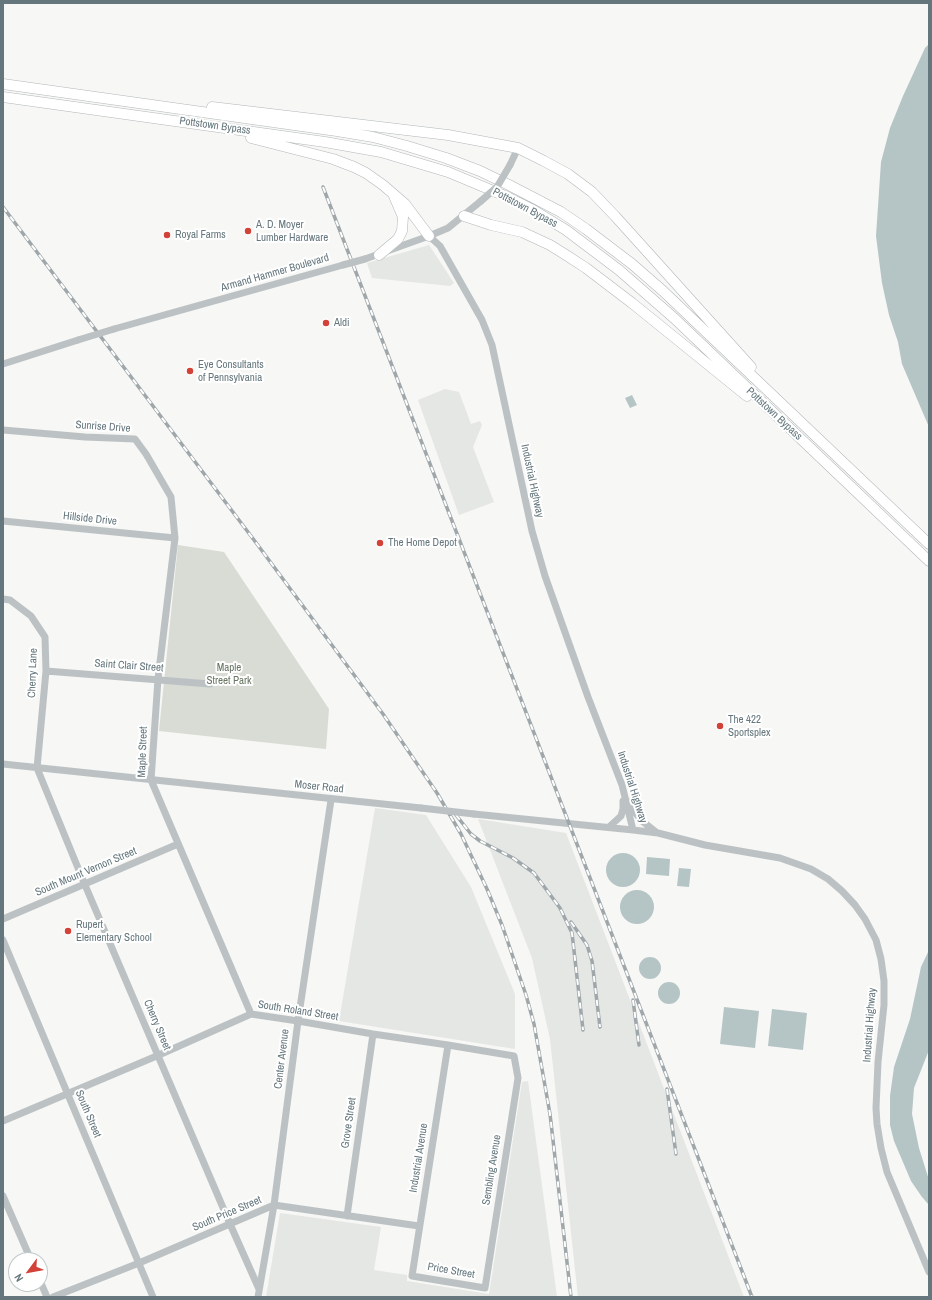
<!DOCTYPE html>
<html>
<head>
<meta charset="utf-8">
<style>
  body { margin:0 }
  #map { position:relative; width:932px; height:1300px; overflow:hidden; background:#f7f7f5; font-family:"Archivo Narrow",sans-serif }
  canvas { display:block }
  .frame { position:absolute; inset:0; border:4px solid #65777d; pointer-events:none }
  .north { position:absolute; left:8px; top:1252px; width:40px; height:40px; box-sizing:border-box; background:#fff; border:1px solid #c1c9cb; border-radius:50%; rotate:238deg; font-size:11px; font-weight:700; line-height:16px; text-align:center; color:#65777d }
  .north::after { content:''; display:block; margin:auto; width:14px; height:18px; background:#d34239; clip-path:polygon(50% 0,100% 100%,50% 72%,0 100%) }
</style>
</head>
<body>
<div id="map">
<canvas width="932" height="1300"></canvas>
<div class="frame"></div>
<div class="north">N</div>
</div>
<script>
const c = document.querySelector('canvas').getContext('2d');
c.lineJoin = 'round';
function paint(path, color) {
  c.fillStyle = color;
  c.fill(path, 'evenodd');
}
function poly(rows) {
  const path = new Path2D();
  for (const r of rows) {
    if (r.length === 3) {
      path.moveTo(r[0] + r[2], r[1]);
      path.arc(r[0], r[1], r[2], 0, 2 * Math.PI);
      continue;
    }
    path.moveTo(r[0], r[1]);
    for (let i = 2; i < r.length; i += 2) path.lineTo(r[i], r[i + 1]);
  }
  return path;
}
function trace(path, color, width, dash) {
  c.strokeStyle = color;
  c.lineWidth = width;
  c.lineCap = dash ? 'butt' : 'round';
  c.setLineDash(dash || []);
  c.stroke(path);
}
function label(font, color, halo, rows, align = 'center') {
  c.font = font + ' "Archivo Narrow",sans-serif';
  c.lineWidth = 4;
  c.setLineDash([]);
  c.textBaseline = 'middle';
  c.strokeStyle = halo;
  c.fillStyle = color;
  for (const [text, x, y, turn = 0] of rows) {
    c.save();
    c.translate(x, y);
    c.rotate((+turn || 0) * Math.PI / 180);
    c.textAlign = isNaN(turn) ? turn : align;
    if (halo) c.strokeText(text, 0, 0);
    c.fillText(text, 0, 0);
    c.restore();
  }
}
paint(poly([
  [429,245,454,283,450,286,372,278,367,263],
  [445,389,459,392,471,424,480,421,482,425,473,447,494,502,459,515,418,400],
  [375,808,426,815,471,887,515,994,515,1049,339,1021],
  [478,819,566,833,744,1297,578,1297,550,1039,532,958],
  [528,1081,557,1297,266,1297,280,1213,381,1227,374,1270,407,1275,407,1281,489,1294,522,1082]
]), '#e5e7e5');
paint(poly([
  [178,545,224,552,329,709,326,749,159,731]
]), '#d8dcd4');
paint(poly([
  [929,44,929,427,902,364,898,342,889,315,882,283,876,236,881,162,890,128,903,96,925,48],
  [632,395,637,405,630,408,625,398],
  [623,870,17],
  [647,857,670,859,669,876,646,874],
  [679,868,691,869,689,887,677,886],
  [637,907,17],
  [929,950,929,1050,914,1088,912,1114,919,1148,929,1180,929,1205,922,1197,911,1181,894,1141,890,1125,890,1096,894,1067,910,1019,921,967],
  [650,968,11],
  [669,993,11],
  [724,1007,759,1011,755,1048,720,1044],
  [772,1009,807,1013,803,1050,768,1046]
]), '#b5c4c5');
const highway = poly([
  [3,84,337,131,373,137,407,146,446,158,480,171,509,185,561,212,586,229,632,264,663,291,929,544],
  [3,97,325,142,381,152,448,172,503,195,533,210,566,230,619,270,674,318,929,561],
  [212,107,448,135,518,148,544,161,568,174,592,192,615,216,751,367],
  [251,138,333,159,354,167,366,173,383,185,405,204,429,236],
  [464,216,491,225,522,232,550,245,566,255,586,268,632,303,747,396],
  [379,255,398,239,402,231,403,217,394,196]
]);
trace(highway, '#b2b7b9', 11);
trace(poly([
  [510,165,518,148],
  [429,236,440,246,482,320,492,345,532,531,545,576,588,697,622,785,633,830],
  [365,259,429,236,448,228,481,201],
  [114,329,343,265],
  [3,364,78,340],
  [3,430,85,437,135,439,146,454,171,497,175,538,158,679,151,780,251,1014],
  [3,521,175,538],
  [3,599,10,600,31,616,45,637,46,671,37,768,85,885,230,1224,259,1289],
  [46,671,210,684],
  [3,764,421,808],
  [630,802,634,811,642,821,656,832],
  [474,814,633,830,658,833,705,845,780,858,811,869,828,879,842,891,855,905,865,919,876,940,881,959,884,981,884,1005,878,1062,876,1108,877,1124,881,1148,887,1172,929,1272],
  [609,827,621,816,623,809,623,801],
  [3,919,178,844],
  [3,940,153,1297],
  [3,1121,159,1055,251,1014,298,1021,373,1034,448,1045,514,1056,518,1078,485,1288,412,1276,448,1045],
  [3,1196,31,1260],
  [347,1216,373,1034],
  [40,1281,47,1297],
  [53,1297,139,1263,274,1205,419,1226],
  [258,1297,274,1205,298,1021,331,800]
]), '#bcc2c4', 7);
trace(highway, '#fff', 10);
const rail = poly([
  [323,187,752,1297],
  [3,207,257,544,383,714,437,793,461,834,487,889,502,925,526,995,534,1024,550,1114,571,1297],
  [456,815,471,834,480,841,513,858,534,873,560,908,572,933,583,1030],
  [571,922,587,945,592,961,600,1027],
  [633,1000,639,1045],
  [667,1089,676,1154]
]);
trace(rail, '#9fa7aa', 3.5);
trace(rail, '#fff', 2, [6]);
trace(poly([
  [481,201,497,187,510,165],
  [343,265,365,259],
  [78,340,114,329],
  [421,808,474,814]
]), '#bcc2c4', 7);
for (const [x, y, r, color] of [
  [248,231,4,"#d34239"],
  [167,235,4,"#d34239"],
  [326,323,4,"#d34239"],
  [190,371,4,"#d34239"],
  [380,543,4,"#d34239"],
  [720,726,4,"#d34239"],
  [68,931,4,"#d34239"]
]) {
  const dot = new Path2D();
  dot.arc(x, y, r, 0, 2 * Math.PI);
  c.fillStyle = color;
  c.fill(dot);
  trace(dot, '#fff', 1.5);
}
label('11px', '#65777d', '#fff', [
  ["Pottstown Bypass",215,126,8],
  ["Pottstown Bypass",525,208,28],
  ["Armand Hammer Boulevard",275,273,-16],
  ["Pottstown Bypass",774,414,43],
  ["Sunrise Drive",103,427,4],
  ["Industrial Highway",532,481,78],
  ["Hillside Drive",90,519,6],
  ["Saint Clair Street",129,666,4],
  ["Cherry Lane",33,673,-88],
  ["Maple Street",143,752,-88],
  ["Moser Road",319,787,6],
  ["Industrial Highway",632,787,72],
  ["South Mount Vernon Street",86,872,-23],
  ["South Roland Street",298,1011,9],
  ["Cherry Street",157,1025,67],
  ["Industrial Highway",870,1025,-86],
  ["Center Avenue",282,1059,-83],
  ["South Street",88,1114,67],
  ["Grove Street",349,1123,-82],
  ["Industrial Avenue",419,1158,-81],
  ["Sembling Avenue",492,1170,-81],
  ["South Price Street",227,1214,-23],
  ["Price Street",451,1271,10]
]);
label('11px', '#65777d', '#fff', [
  ["A. D. Moyer",256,225],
  ["Lumber Hardware",256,238],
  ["Royal Farms",175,235],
  ["Aldi",334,323],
  ["Eye Consultants",198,365],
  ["of Pennsylvania",198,378],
  ["The Home Depot",388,543],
  ["The 422",728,720],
  ["Sportsplex",728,733],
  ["Rupert",76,925],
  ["Elementary School",76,938]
], 'left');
label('11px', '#697663', '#fff', [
  ["Maple",229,668],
  ["Street Park",229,681]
]);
</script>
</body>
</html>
